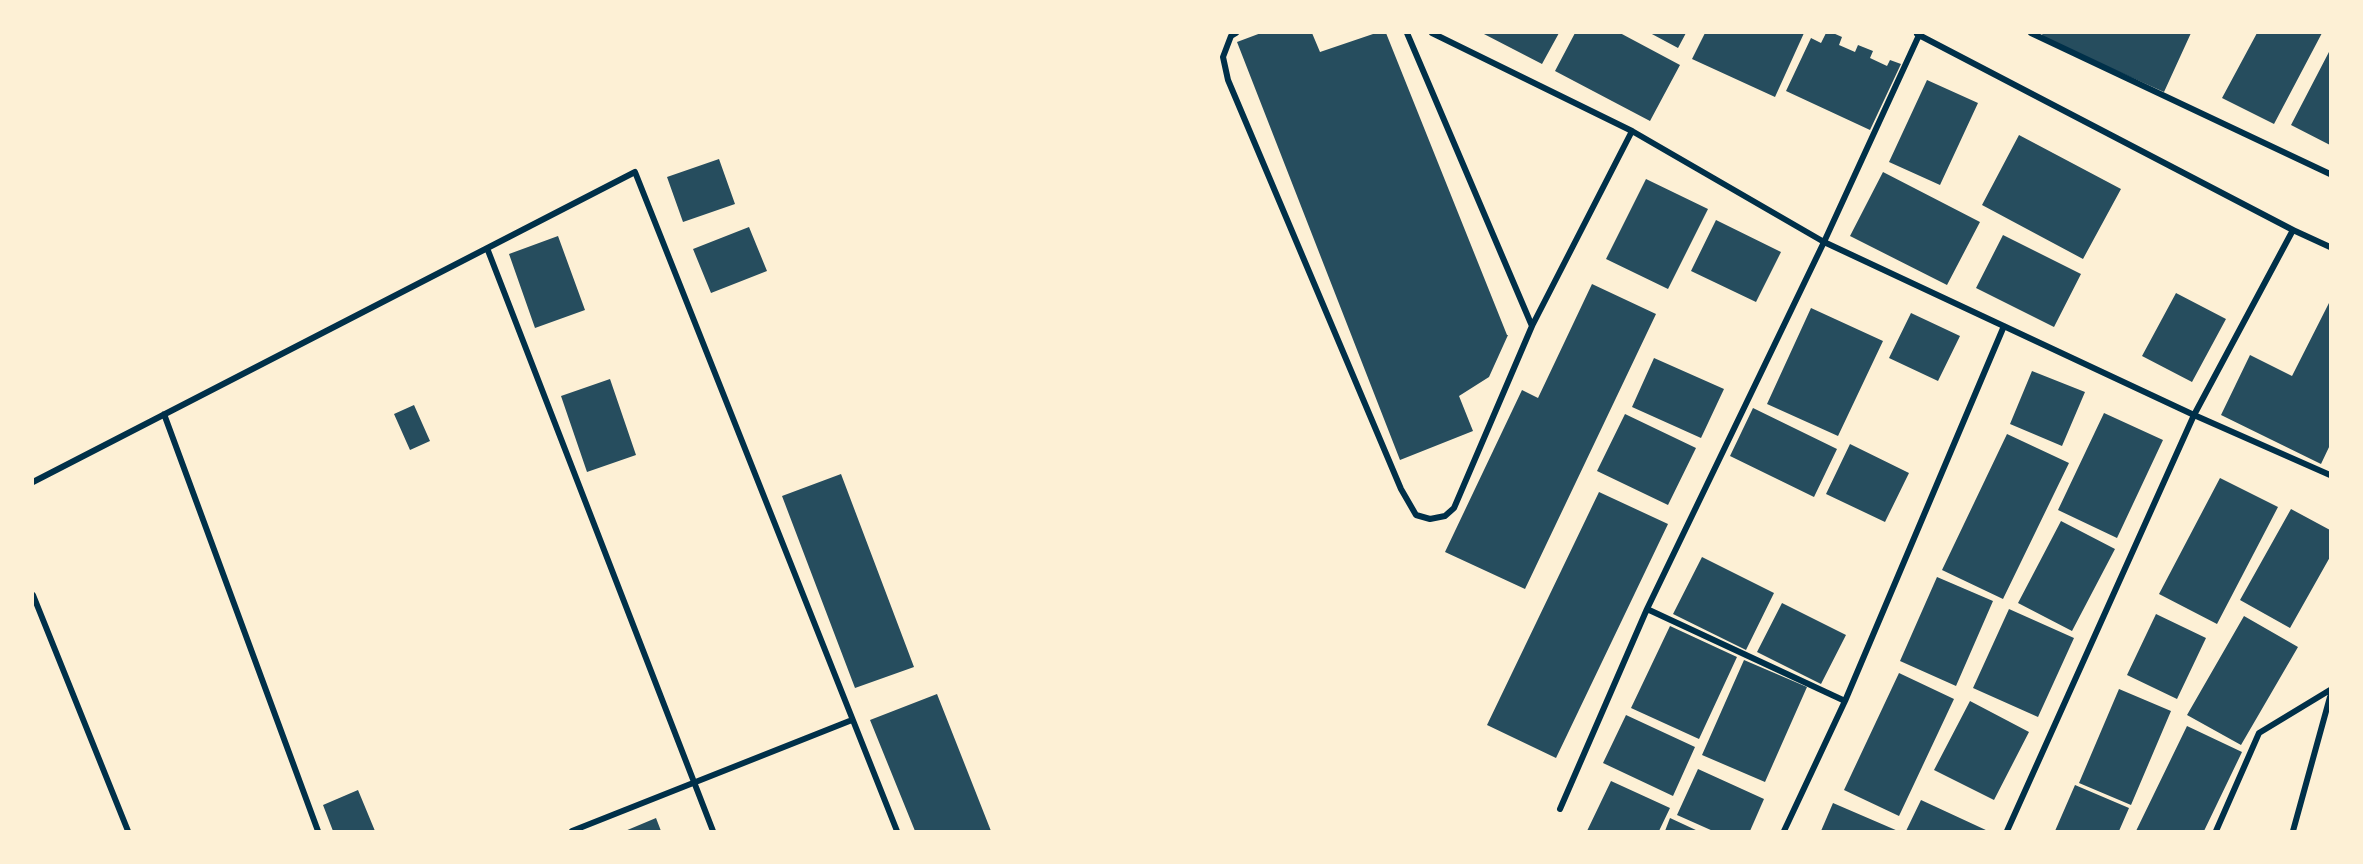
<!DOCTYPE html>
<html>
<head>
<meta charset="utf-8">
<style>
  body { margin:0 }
  #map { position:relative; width:2363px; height:864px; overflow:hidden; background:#fdf0d5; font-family:"Source Sans 3",sans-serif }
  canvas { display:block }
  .frame { position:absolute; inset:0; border:34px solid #fdf0d5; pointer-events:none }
</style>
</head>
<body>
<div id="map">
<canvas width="2363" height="864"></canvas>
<div class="frame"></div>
</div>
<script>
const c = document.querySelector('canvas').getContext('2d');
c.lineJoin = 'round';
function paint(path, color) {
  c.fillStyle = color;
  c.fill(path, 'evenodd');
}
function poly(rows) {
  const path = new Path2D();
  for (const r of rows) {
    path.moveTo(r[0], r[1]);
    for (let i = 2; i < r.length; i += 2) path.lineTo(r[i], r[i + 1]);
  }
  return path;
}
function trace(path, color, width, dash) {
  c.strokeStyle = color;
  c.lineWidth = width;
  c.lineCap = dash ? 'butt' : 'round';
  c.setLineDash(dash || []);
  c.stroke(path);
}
paint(poly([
  [1261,33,1312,33,1320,52,1376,33,1386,33,1507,335,1508,335,1489,377,1459,396,1473,431,1400,460,1237,42],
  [1482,33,1559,33,1542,64],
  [1575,33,1620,33,1680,65,1650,121,1555,71],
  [1650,33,1686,33,1678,48],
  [1705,33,1804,33,1775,97,1692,59],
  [1826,33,1833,33,1842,37,1839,45,1855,52,1858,45,1873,51,1870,58,1887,66,1890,60,1901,64,1870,130,1786,91,1811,38,1821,43],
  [2043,33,2191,33,2164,92,2041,37],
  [2257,33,2322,33,2274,124,2222,98],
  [2330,50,2330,145,2291,125],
  [1927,80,1978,103,1940,185,1889,162],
  [2019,135,2121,189,2083,259,1982,205],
  [719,159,735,204,683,222,667,177],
  [1883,172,1980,222,1947,285,1850,236],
  [1646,179,1708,209,1668,289,1606,259],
  [1716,220,1781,252,1756,302,1691,271],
  [749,227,767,271,711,293,693,249],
  [2003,235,2081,274,2054,327,1976,288],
  [558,236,585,310,535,328,509,254],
  [1592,284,1656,314,1525,589,1445,552,1522,390,1538,398],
  [2176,293,2226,319,2192,382,2142,356],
  [2330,301,2330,445,2321,464,2221,415,2250,355,2292,376],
  [1811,308,1883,341,1838,436,1767,404],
  [1911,313,1960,336,1938,381,1889,358],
  [1654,358,1724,389,1701,438,1632,407],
  [2032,371,2085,392,2062,446,2010,424],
  [610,379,636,455,587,472,561,396],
  [414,405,430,441,410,450,394,414],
  [1753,408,1837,449,1814,497,1730,456],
  [2104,413,2163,440,2117,538,2058,510],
  [1625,414,1696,448,1668,505,1597,471],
  [2007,434,2069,463,2003,599,1942,570],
  [1850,444,1909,473,1885,522,1826,494],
  [841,474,914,667,855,688,782,496],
  [2220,478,2278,507,2217,624,2159,594],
  [1599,492,1668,524,1556,758,1487,725],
  [2291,509,2330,530,2330,557,2290,628,2240,600],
  [2061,521,2115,549,2072,631,2018,603],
  [1702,557,1774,593,1746,650,1673,614],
  [1937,577,1993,601,1956,686,1900,661],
  [1782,603,1846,635,1821,684,1757,652],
  [2009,609,2074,638,2038,717,1973,688],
  [2156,614,2206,638,2177,699,2127,675],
  [2244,616,2298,647,2241,745,2187,715],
  [1670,626,1737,657,1699,739,1631,708],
  [1744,660,1807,687,1765,782,1702,755],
  [1899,673,1954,699,1899,816,1844,790],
  [2119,689,2171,711,2131,805,2079,783],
  [937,694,991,831,915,831,870,720],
  [1970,701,2029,732,1994,800,1934,770],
  [1626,715,1695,747,1673,796,1603,763],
  [2187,726,2242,752,2204,831,2136,831],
  [1698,769,1764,799,1750,831,1713,831,1677,815],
  [1611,781,1670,808,1659,831,1587,831],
  [2075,785,2129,808,2119,831,2055,831],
  [358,790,375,831,333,831,323,805],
  [1921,800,1988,831,1906,831],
  [1833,803,1898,831,1821,831],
  [656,818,661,831,625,831],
  [1670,818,1698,831,1665,831]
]), '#264d5e');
trace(poly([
  [1236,33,1231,36,1223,57,1228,80,1401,489,1416,515,1430,519,1445,516,1454,508,1532,326,1632,131],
  [1407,33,1532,326],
  [1432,33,1632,131,1824,242,2194,415,2330,475],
  [2031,33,2330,174],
  [1917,34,2293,230,2330,247],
  [487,248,713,831],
  [164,414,318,831],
  [33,482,635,172,897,831],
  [33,595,128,831],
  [1647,609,1845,701],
  [1560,809,1647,609,1824,242,1920,33],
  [572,831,852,720],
  [1784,831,1845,701,2004,326],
  [2007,831,2194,415,2293,230],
  [2216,831,2259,733,2330,690],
  [2293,831,2330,697]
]), '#003049', 6);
</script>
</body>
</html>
